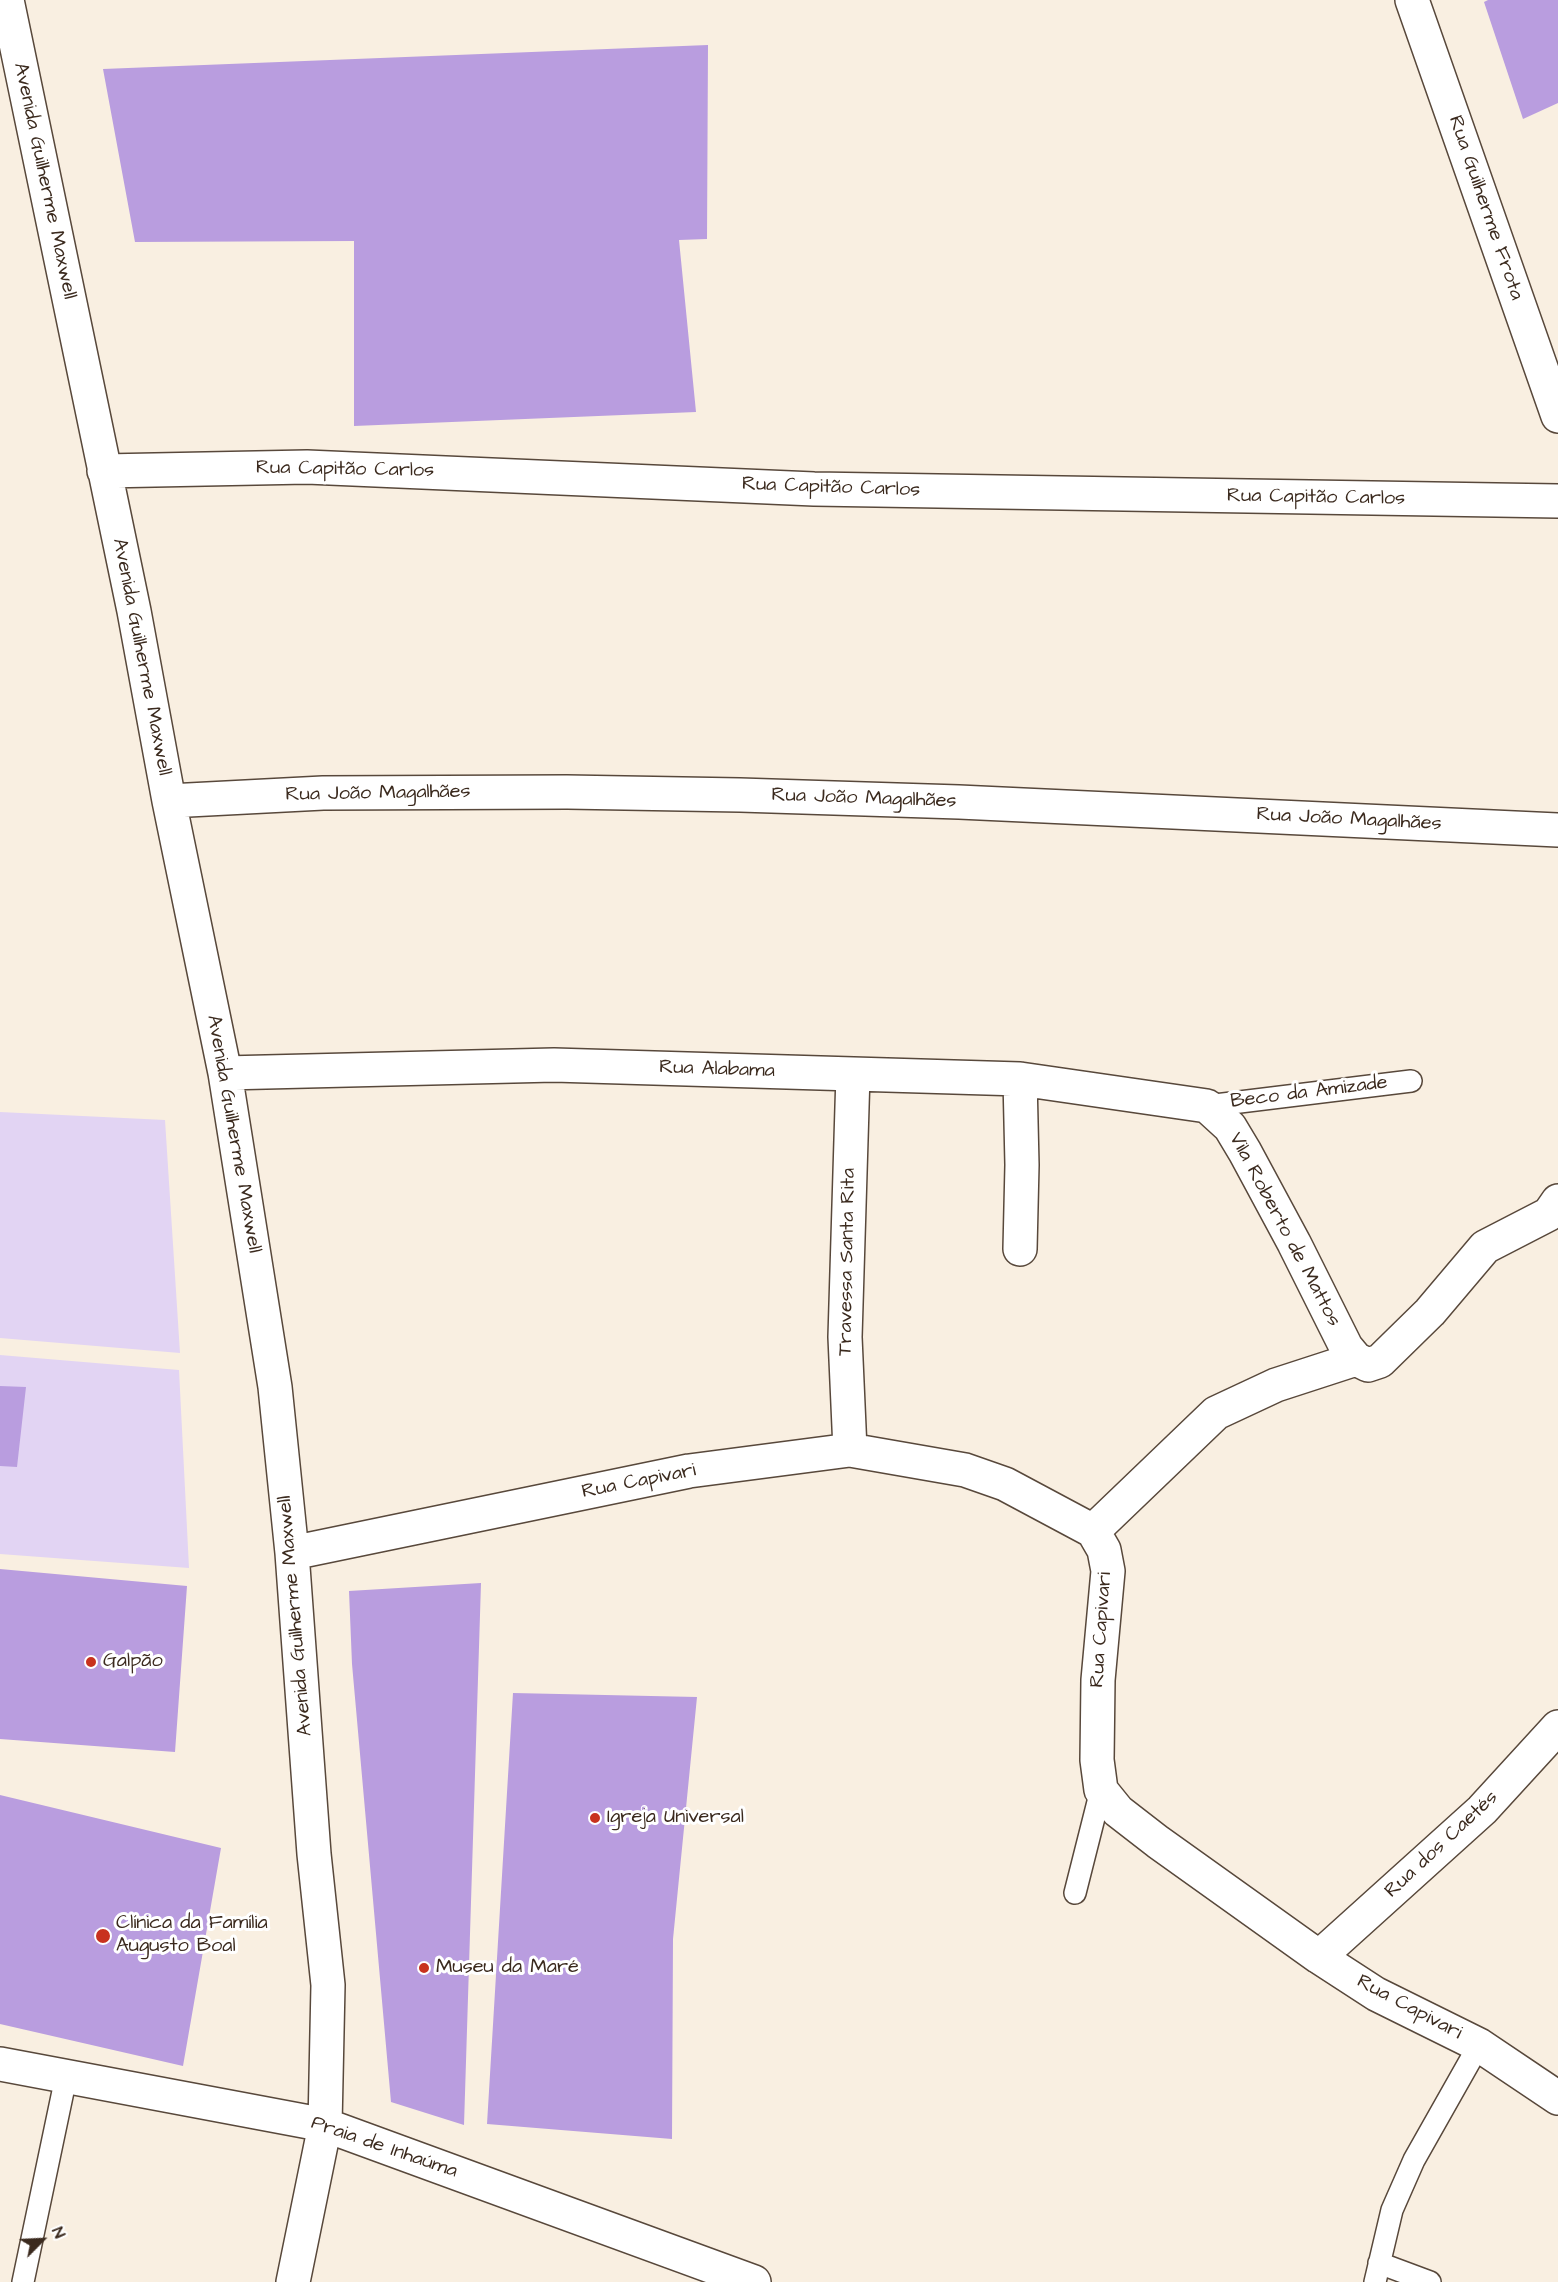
<!DOCTYPE html>
<html>
<head>
<meta charset="utf-8">
<style>
  body { margin:0 }
  #map { position:relative; width:1558px; height:2282px; overflow:hidden; background:#f9efe1; font-family:"Architects Daughter",sans-serif }
  canvas { display:block }
  .north { position:absolute; left:12px; top:2210px; width:60px; height:60px; -webkit-text-stroke:4px #fff; paint-order:stroke; rotate:66deg; font-size:16px; font-weight:700; line-height:24px; text-align:center; color:#3b2a1e }
  .north::after { content:''; display:block; margin:auto; width:21px; height:27px; background:#3b2a1e; clip-path:polygon(50% 0,100% 100%,50% 72%,0 100%) }
</style>
</head>
<body>
<div id="map">
<canvas width="1558" height="2282"></canvas>
<div class="north">N</div>
</div>
<script>
const c = document.querySelector('canvas').getContext('2d');
c.lineJoin = 'round';
function paint(path, color) {
  c.fillStyle = color;
  c.fill(path, 'evenodd');
}
function poly(rows) {
  const path = new Path2D();
  for (const r of rows) {
    path.moveTo(r[0], r[1]);
    for (let i = 2; i < r.length; i += 2) path.lineTo(r[i], r[i + 1]);
  }
  return path;
}
function trace(path, color, width, dash) {
  c.strokeStyle = color;
  c.lineWidth = width;
  c.lineCap = dash ? 'butt' : 'round';
  c.setLineDash(dash || []);
  c.stroke(path);
}
function label(font, color, halo, rows, align = 'center') {
  c.font = font + ' "Architects Daughter",sans-serif';
  c.lineWidth = 6;
  c.setLineDash([]);
  c.textBaseline = 'middle';
  c.strokeStyle = halo;
  c.fillStyle = color;
  for (const [text, x, y, turn = 0] of rows) {
    c.save();
    c.translate(x, y);
    c.rotate((+turn || 0) * Math.PI / 180);
    c.textAlign = isNaN(turn) ? turn : align;
    if (halo) c.strokeText(text, 0, 0);
    c.fillText(text, 0, 0);
    c.restore();
  }
}
paint(poly([
  [0,1112,165,1120,180,1353,0,1338],
  [0,1355,179,1370,189,1568,0,1554]
]), '#e2d4f3');
paint(poly([
  [1488,0,1558,0,1558,103,1523,119,1484,2],
  [708,45,707,239,679,240,696,412,354,426,354,241,135,242,103,69],
  [0,1386,26,1387,17,1467,0,1466],
  [0,1569,187,1586,175,1752,0,1739],
  [481,1583,464,2125,391,2102,352,1664,349,1591],
  [513,1693,697,1697,673,1939,672,2139,487,2124],
  [0,1795,221,1848,183,2066,0,2024]
]), '#b99ddf');
const service = poly([
  [1207,1106,1411,1081],
  [1075,1893,1101,1790],
  [1379,2263,1430,2282],
  [23,2282,66,2077],
  [1375,2282,1392,2210,1414,2160,1479,2045]
]);
const minor = poly([
  [7,0,134,611,169,801,225,1073,275,1387,292,1553,314,1854,328,1985,325,2125,293,2282],
  [1412,0,1558,416],
  [104,471,307,467,814,489,1558,501],
  [169,801,323,793,567,792,740,795,959,802,1558,830],
  [225,1073,554,1065,1020,1079,1207,1106,1230,1127,1245,1152,1294,1243,1346,1347,1356,1359,1368,1365,1380,1361,1430,1312,1485,1247,1549,1214,1558,1201],
  [1020,1249,1022,1165,1020,1079],
  [850,1450,845,1337,853,1074],
  [1093,1531,1216,1413,1276,1385,1356,1359],
  [292,1553,689,1471,850,1450,965,1470,1005,1484,1093,1531,1104,1550,1108,1571,1098,1680,1097,1760,1101,1790,1118,1811,1158,1842,1319,1957,1376,1994,1479,2045,1558,2098],
  [1319,1957,1482,1810,1558,1727],
  [0,2064,325,2125,754,2282]
]);
trace(service, '#58483b', 24);
trace(minor, '#58483b', 36);
trace(service, '#fff', 21);
trace(minor, '#fff', 33);
for (const [x, y, r, color] of [
  [91,1662,6,"#c8321e"],
  [595,1818,6,"#c8321e"],
  [103,1936,8,"#c8321e"],
  [424,1968,6,"#c8321e"]
]) {
  const dot = new Path2D();
  dot.arc(x, y, r, 0, 2 * Math.PI);
  c.fillStyle = color;
  c.fill(dot);
  trace(dot, '#fff', 2);
}
label('20px', '#3b2a1e', '#fff', [
  ["Avenida Guilherme Maxwell",44,181,78],
  ["Rua Guilherme Frota",1485,208,71],
  ["Rua Capitão Carlos",345,470,1],
  ["Rua Capitão Carlos",831,488,2],
  ["Rua Capitão Carlos",1316,498,1],
  ["Avenida Guilherme Maxwell",141,657,79],
  ["Rua João Magalhães",378,794,-1],
  ["Rua João Magalhães",864,799,2],
  ["Rua João Magalhães",1349,820,3],
  ["Rua Alabama",717,1070,2],
  ["Beco da Amizade",1309,1093,-7],
  ["Avenida Guilherme Maxwell",233,1134,80],
  ["Vila Roberto de Mattos",1284,1230,62],
  ["Travessa Santa Rita",848,1262,-89],
  ["Rua Capivari",639,1482,-11],
  ["Avenida Guilherme Maxwell",296,1616,-95],
  ["Rua Capivari",1102,1630,-86],
  ["Rua dos Caetés",1442,1845,-43],
  ["Rua Capivari",1409,2008,28],
  ["Praia de Inhaúma",384,2148,19]
]);
label('20px', '#3b2a1e', '#fff', [
  ["Galpão",103,1662],
  ["Igreja Universal",607,1818],
  ["Clínica da Família",116,1924],
  ["Augusto Boal",116,1947],
  ["Museu da Maré",436,1968]
], 'left');
</script>
</body>
</html>
